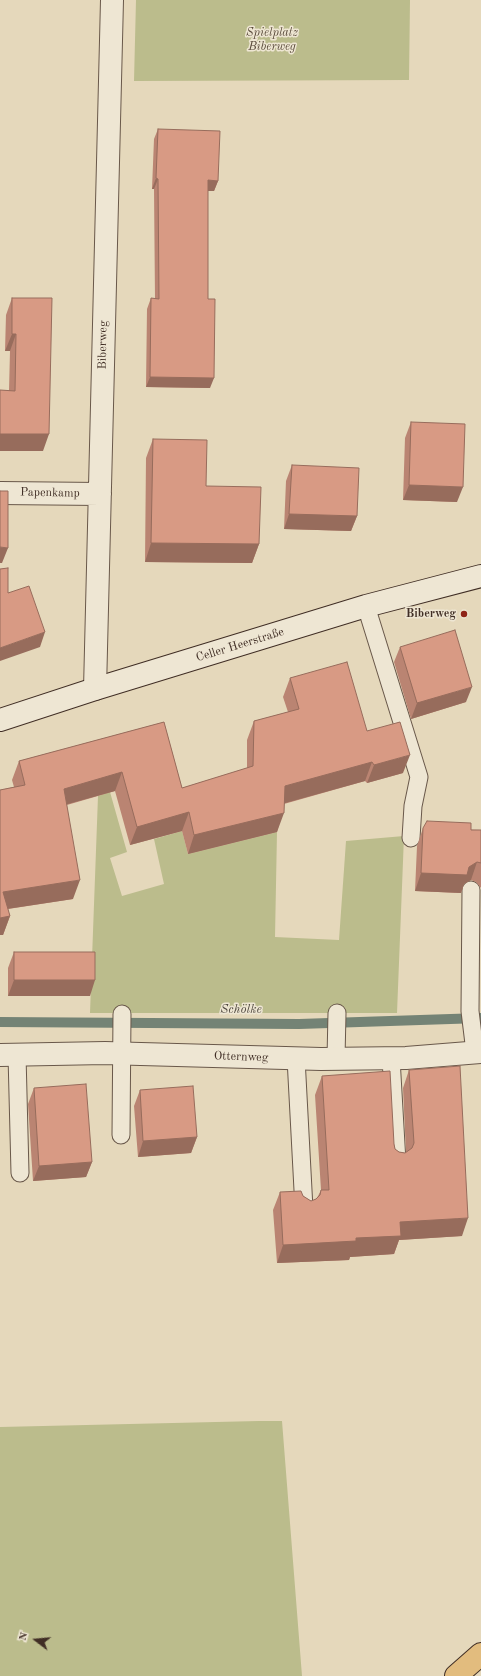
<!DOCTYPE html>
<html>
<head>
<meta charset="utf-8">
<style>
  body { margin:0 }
  #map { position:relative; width:481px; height:1676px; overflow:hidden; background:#e5d8bb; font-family:"Old Standard TT",serif }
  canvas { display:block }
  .north { position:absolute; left:16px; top:1620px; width:40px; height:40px; -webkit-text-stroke:3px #eee6d3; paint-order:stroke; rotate:286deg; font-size:11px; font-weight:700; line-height:16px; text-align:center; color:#402e25 }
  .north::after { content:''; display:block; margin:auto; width:14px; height:18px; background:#402e25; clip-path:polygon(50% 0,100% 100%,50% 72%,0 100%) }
</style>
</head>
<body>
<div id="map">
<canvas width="481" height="1676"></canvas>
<div class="north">N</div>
</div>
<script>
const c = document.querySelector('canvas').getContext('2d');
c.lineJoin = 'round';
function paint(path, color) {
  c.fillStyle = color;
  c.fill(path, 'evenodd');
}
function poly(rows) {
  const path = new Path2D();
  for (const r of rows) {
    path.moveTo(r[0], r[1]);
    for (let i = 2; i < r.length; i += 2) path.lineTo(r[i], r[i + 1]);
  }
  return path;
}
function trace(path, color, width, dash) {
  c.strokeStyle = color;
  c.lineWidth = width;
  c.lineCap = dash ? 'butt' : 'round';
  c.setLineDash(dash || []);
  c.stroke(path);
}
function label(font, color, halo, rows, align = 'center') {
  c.font = font + ' "Old Standard TT",serif';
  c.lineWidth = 3;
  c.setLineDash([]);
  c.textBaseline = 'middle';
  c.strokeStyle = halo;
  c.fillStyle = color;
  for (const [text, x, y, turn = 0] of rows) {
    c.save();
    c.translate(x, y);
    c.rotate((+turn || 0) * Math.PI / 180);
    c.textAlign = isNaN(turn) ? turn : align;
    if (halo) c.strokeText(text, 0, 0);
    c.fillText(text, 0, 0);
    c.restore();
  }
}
paint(poly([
  [136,0,410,0,409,80,134,81],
  [110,792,127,852,110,858,122,896,164,884,154,839,182,831,188,854,277,832,275,937,339,940,346,841,404,836,397,1013,90,1013,98,796],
  [259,1421,282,1421,302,1676,0,1676,0,1427]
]), '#bbbc8c');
trace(poly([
  [0,1022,299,1024,481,1018]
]), '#748375', 10);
const lane = poly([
  [366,606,419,777,413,806,411,838],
  [471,890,470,1011,475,1052],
  [17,1055,20,1173],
  [296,1058,304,1209],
  [336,1058,337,1013],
  [391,1058,397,1162],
  [121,1135,122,1014]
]);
const street = poly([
  [0,493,100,494],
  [95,689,112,0],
  [0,1055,105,1053,321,1059,406,1058,481,1052]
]);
const secondary = poly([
  [0,720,95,689,366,606,481,576]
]);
const highway = poly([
  [456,1676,481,1654]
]);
trace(lane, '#69584a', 19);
trace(street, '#69584a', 24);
trace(secondary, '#402e25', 24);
trace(highway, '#402e25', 24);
trace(lane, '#eee6d3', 17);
trace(street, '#eee6d3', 22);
trace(secondary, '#eee6d3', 22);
trace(highway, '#e2bc7e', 22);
paint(poly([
  [158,129,218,181,214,191,208,191,208,299,210,388,146,387,147,309,151,298,155,299,154,189,152,189,154,139],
  [12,298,43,451,0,451,0,390,9,391,10,351,5,351,6,315],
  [411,422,457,502,403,500,405,438],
  [153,439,206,486,259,544,252,563,145,562,146,458],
  [292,465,357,516,351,531,284,529,286,481],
  [400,647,466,702,411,719,394,662],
  [290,678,367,731,403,773,367,783,365,781,284,804,277,832,188,854,182,831,130,845,115,791,67,805,73,899,8,909,10,916,3,935,0,935,0,790,14,787,12,780,19,761,164,722,182,788,247,768,247,740,254,721,288,712,283,697],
  [423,828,481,830,481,888,476,882,471,880,464,884,461,893,415,891,417,846],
  [14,952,90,996,8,996,8,968],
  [409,1070,462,1236,399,1240,394,1254,350,1257,349,1260,277,1263,273,1210,280,1192,303,1196,311,1201,316,1199,318,1196,321,1190,315,1095,322,1076,394,1144,395,1149,399,1152,405,1153,406,1152,403,1088],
  [34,1088,92,1162,86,1177,33,1181,28,1104],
  [140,1090,197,1137,191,1153,138,1157,134,1106]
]), '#ba8472');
paint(poly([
  [156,178,158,179,154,189,152,189],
  [208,180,218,181,214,191,204,191],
  [12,334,16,334,10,351,5,351],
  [150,377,214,378,210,388,146,387],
  [0,435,0,434,49,434,43,451,0,451],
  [409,485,463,487,457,502,403,500],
  [289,514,357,516,351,531,284,529],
  [151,543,259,544,252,563,145,562],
  [0,547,8,548,2,563,0,563],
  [45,632,40,647,0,661,0,648],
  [472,687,466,702,411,719,417,703],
  [410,755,403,773,367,783,374,765],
  [372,762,365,781,278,805,285,786],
  [122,772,115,791,57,807,64,789],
  [189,812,182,831,130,845,137,827],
  [284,813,277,832,188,854,194,835],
  [477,862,471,880,464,884,461,893,415,891,421,873,469,867],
  [80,880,73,899,0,910,3,892],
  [10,916,3,935,0,935,0,918],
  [14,980,95,980,90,996,8,996],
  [197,1137,191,1153,138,1157,143,1141],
  [92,1162,86,1177,33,1181,39,1166],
  [468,1218,462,1236,399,1240,394,1254,350,1257,349,1260,277,1263,283,1245,356,1238,400,1222]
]), '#976c5c');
const building = poly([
  [158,129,220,131,218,181,208,180,208,299,215,299,214,378,150,377,151,298,159,299,158,179,156,178,158,129],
  [12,298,52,298,49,434,0,434,0,390,15,391,16,334,12,334,12,298],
  [411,422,465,424,463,487,409,485,411,422],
  [153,439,207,440,206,486,261,487,259,544,151,543,153,439],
  [292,465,359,468,357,516,289,514,292,465],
  [0,491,8,491,8,548,0,547,0,491],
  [8,568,8,593,29,586,45,632,0,648,0,569,8,568],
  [455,630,472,687,417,703,400,647,455,630],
  [347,662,367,731,400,722,410,755,374,765,372,762,285,786,284,813,194,835,189,812,137,827,122,772,64,789,80,880,3,892,10,916,0,918,0,790,25,785,19,761,164,722,182,788,253,766,254,721,299,709,290,678,347,662],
  [427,821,471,823,471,830,481,830,481,863,477,862,469,867,467,875,421,873,423,828,427,821],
  [14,952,95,952,95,980,14,980,14,952],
  [460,1066,468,1218,400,1222,401,1236,356,1238,356,1241,283,1245,280,1192,301,1191,303,1196,311,1201,316,1199,320,1195,321,1190,329,1190,322,1076,390,1071,394,1144,395,1149,399,1152,405,1153,412,1148,414,1143,409,1070,460,1066],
  [86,1084,92,1162,39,1166,34,1088,86,1084],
  [193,1086,197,1137,143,1141,140,1090,193,1086]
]);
paint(building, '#d89a84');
trace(building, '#976c5c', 1);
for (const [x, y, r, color] of [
  [464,614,4,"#8f2418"]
]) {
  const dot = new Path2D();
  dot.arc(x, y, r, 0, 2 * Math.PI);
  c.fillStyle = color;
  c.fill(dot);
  trace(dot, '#eee6d3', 1.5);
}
label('italic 12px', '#594a3a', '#eee6d3', [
  ["Spielplatz",272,33],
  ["Biberweg",272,47]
]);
label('12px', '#402e25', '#eee6d3', [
  ["Biberweg",103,345,-89],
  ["Papenkamp",50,493,1],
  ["Celler Heerstraße",240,645,-17],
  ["Otternweg",241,1057,2]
]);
label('bold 12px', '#402e25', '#eee6d3', [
  ["Biberweg",456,614]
], 'right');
label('italic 13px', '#514a40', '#eee6d3', [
  ["Schölke",241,1010]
]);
</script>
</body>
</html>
